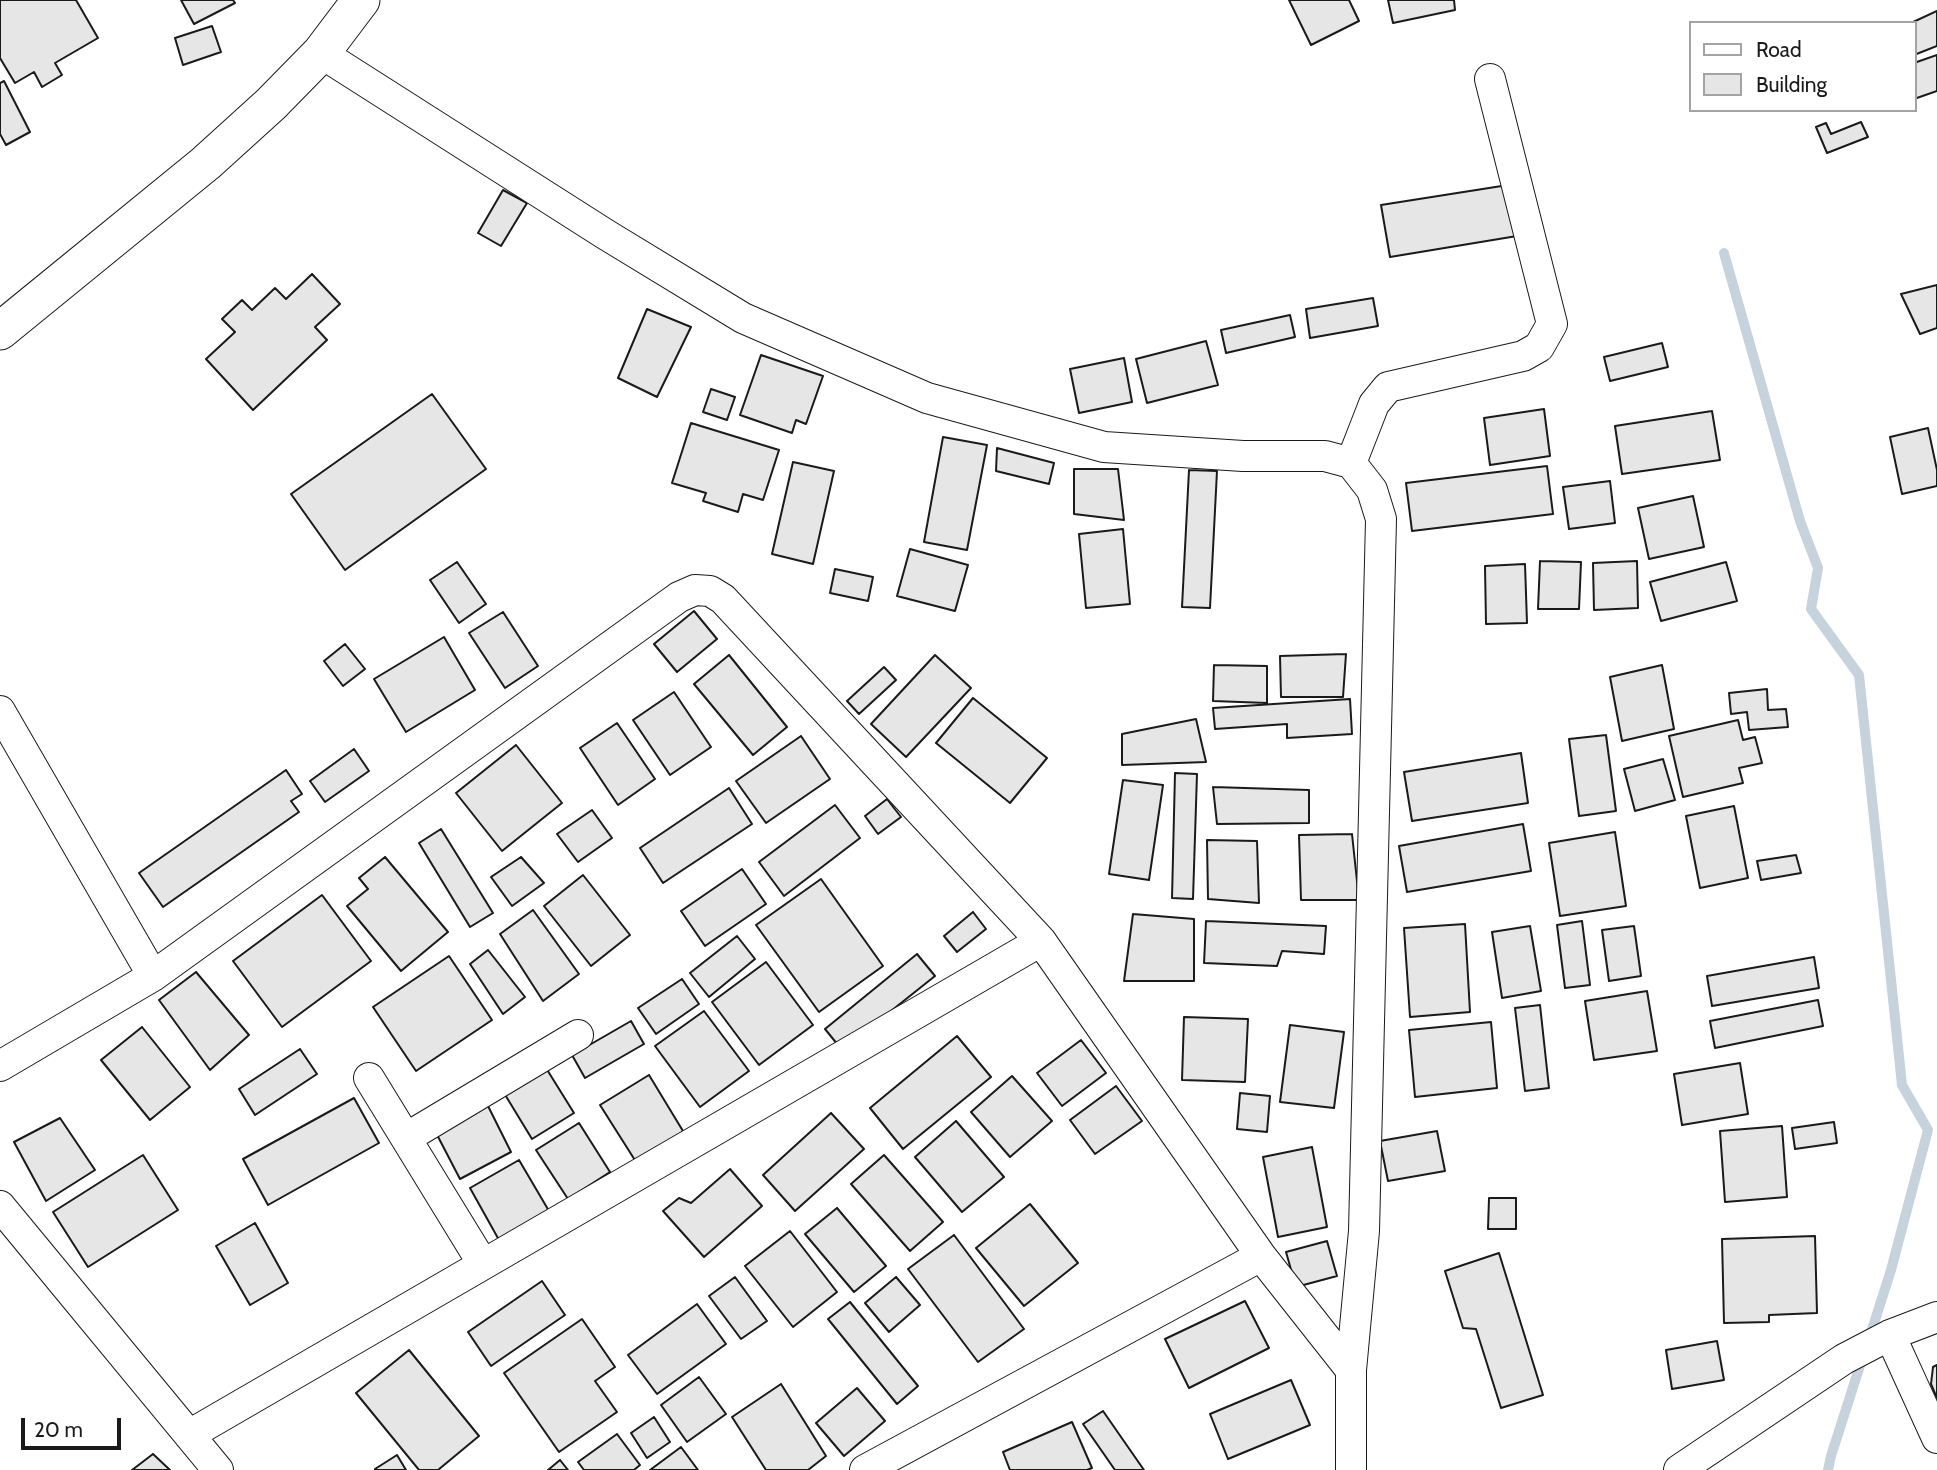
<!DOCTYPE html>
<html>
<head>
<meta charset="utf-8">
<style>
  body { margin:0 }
  #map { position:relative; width:1937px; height:1470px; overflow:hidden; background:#fff; font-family:Cabin,sans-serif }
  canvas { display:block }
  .legend { position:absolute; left:1689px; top:21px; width:228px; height:91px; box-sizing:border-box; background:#fff; border:2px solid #a3a3a3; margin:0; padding:9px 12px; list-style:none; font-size:21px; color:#1a1a1a }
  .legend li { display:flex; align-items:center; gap:14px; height:35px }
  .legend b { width:35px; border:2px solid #a3a3a3 }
  .scale { position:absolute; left:21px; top:1418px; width:100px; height:32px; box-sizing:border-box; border:4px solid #1a1a1a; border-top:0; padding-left:9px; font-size:21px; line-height:24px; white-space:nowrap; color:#1a1a1a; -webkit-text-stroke:5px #fff; paint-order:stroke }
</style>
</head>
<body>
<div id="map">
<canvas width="1937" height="1470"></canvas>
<ul class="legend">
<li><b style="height:9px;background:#fff"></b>Road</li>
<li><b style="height:19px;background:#e6e6e6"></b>Building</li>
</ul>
<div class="scale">20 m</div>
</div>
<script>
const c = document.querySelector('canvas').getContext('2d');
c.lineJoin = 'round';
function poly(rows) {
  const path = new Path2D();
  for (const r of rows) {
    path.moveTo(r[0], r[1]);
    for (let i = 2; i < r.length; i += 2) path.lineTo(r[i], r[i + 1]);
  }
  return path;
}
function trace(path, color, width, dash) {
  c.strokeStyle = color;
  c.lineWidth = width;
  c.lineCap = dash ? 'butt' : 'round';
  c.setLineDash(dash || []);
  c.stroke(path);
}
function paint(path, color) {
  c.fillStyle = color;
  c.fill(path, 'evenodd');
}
trace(poly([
  [1724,253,1800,521,1818,568,1811,609,1859,675,1902,1085,1928,1130,1891,1270,1869,1339],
  [1828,1470,1831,1456,1863,1356]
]), '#c6d2dc', 10);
const building = poly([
  [0,0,76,0,98,38,55,63,62,75,42,87,34,72,15,83,0,58,0,0],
  [181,0,233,0,235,3,194,24,181,0],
  [1289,0,1349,0,1359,21,1311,45,1289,0],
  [1388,0,1454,0,1455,10,1393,23,1388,0],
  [1937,11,1937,46,1914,55,1914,23,1911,23,1937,11],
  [212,26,221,52,183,65,175,38,212,26],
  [1937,55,1937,91,1914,99,1914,63,1937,55],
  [4,81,30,132,6,145,0,134,0,83,4,81],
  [1861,122,1868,137,1827,153,1816,127,1826,123,1831,134,1861,122],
  [1508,185,1517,236,1390,257,1381,205,1508,185],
  [503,190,527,203,501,246,478,233,503,190],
  [312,274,340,304,315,327,327,340,253,410,206,359,235,332,222,319,242,300,252,310,275,288,286,299,312,274],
  [1937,285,1937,328,1920,334,1901,294,1937,285],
  [1373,298,1378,326,1310,338,1306,309,1373,298],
  [647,309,691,327,657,397,618,378,647,309],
  [1290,315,1295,337,1226,353,1221,330,1290,315],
  [1206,341,1218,385,1147,403,1136,359,1206,341],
  [1662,343,1668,367,1610,381,1604,357,1662,343],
  [761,355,823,376,806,424,796,420,792,433,740,415,761,355],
  [1124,358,1132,402,1079,413,1070,369,1124,358],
  [711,389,735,397,727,420,703,412,711,389],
  [432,394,486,469,345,570,291,494,432,394],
  [1544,409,1550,456,1490,465,1484,418,1544,409],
  [1712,411,1720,460,1622,474,1615,426,1712,411],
  [691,423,779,450,763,500,743,494,738,512,703,501,706,493,672,483,691,423],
  [1928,428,1937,470,1937,486,1902,494,1890,437,1928,428],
  [943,437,987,445,967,550,924,542,943,437],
  [997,448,1054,463,1049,484,996,471,997,448],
  [793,462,834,471,813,564,772,554,793,462],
  [1547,466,1553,514,1412,531,1406,483,1547,466],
  [1074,469,1118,469,1124,520,1074,514,1074,469],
  [1189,470,1217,471,1210,608,1182,607,1189,470],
  [1610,481,1615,523,1569,529,1563,487,1610,481],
  [1693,496,1704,547,1649,559,1638,508,1693,496],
  [1123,529,1130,604,1086,608,1079,534,1123,529],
  [910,549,968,565,955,611,897,596,910,549],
  [1540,561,1581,562,1579,609,1538,609,1540,561],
  [1637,561,1638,608,1594,610,1593,563,1637,561],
  [457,562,486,604,459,623,430,580,457,562],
  [1726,562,1737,601,1661,621,1650,582,1726,562],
  [1525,564,1527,623,1486,624,1485,566,1525,564],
  [835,569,873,577,868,601,830,593,835,569],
  [694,611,717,639,677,672,654,644,694,611],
  [503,612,538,666,505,688,469,633,503,612],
  [444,637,475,690,406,732,374,679,444,637],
  [345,644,365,669,343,686,324,661,345,644],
  [1346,654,1343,697,1281,697,1280,656,1346,654],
  [729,655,787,727,753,755,694,684,729,655],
  [935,655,971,688,906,757,871,724,935,655],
  [1214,665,1267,666,1267,703,1213,701,1214,665],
  [1662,665,1674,729,1622,741,1610,677,1662,665],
  [884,667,896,680,859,714,847,701,884,667],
  [1767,689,1768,710,1786,709,1788,727,1749,730,1747,712,1731,714,1729,693,1767,689],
  [674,692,711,747,670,775,633,720,674,692],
  [973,698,1047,758,1010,803,936,743,973,698],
  [1350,699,1352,734,1287,738,1287,724,1215,729,1213,708,1350,699],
  [1196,719,1206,762,1122,765,1122,734,1196,719],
  [1738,720,1743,740,1755,737,1762,763,1739,768,1743,783,1683,797,1669,736,1738,720],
  [617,723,655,779,618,805,580,748,617,723],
  [1606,735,1616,811,1579,816,1569,739,1606,735],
  [801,736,830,779,766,823,736,781,801,736],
  [516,745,562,803,502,851,456,793,516,745],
  [354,749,369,771,325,802,310,781,354,749],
  [1521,753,1528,803,1412,821,1404,772,1521,753],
  [1663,759,1675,800,1635,811,1624,769,1663,759],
  [286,770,302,794,291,801,299,812,163,907,139,873,286,770],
  [1175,773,1197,774,1193,899,1172,898,1175,773],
  [1123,780,1163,785,1149,880,1109,874,1123,780],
  [1213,787,1309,790,1309,823,1217,824,1213,787],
  [729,788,752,824,663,883,640,848,729,788],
  [887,799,901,817,878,834,865,816,887,799],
  [835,805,860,838,784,896,759,862,835,805],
  [1734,806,1748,878,1700,888,1686,816,1734,806],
  [592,810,612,838,578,862,557,834,592,810],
  [1523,824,1531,871,1407,892,1399,846,1523,824],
  [441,829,493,913,470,927,419,843,441,829],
  [1615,832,1626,906,1560,916,1549,843,1615,832],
  [1352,834,1359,900,1301,900,1299,835,1352,834],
  [1207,840,1257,841,1259,903,1208,899,1207,840],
  [1796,855,1801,873,1761,880,1757,861,1796,855],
  [385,857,448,932,401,971,347,906,368,889,359,878,385,857],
  [521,857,544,883,512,906,491,877,521,857],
  [742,869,766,904,705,946,681,911,742,869],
  [583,875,630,935,591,966,544,906,583,875],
  [821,879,883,966,819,1012,756,925,821,879],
  [322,895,371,961,282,1027,233,961,322,895],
  [533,910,579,974,543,1001,500,934,533,910],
  [973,912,986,929,957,952,944,936,973,912],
  [1133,914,1194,919,1194,981,1124,981,1133,914],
  [1206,921,1326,926,1324,954,1282,951,1277,966,1204,963,1206,921],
  [1582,921,1590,985,1565,988,1557,925,1582,921],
  [1465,924,1470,1012,1410,1017,1404,928,1465,924],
  [1530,926,1541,991,1502,998,1492,932,1530,926],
  [1634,926,1641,976,1609,981,1602,930,1634,926],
  [737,936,755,959,709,997,690,973,737,936],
  [488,950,525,997,503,1014,470,964,488,950],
  [917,954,935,976,842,1050,825,1029,917,954],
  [449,956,492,1020,416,1071,373,1007,449,956],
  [1814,957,1819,988,1712,1006,1707,976,1814,957],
  [766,962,813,1025,759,1065,712,1002,766,962],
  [196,972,249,1035,210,1070,159,1000,196,972],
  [682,979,699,1004,656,1034,638,1008,682,979],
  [1647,991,1657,1051,1594,1060,1585,1001,1647,991],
  [1818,1000,1823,1026,1715,1048,1710,1021,1818,1000],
  [1540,1005,1549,1088,1525,1091,1515,1008,1540,1005],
  [704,1011,749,1071,700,1107,655,1046,704,1011],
  [1184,1017,1248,1019,1245,1082,1182,1080,1184,1017],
  [631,1021,644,1044,585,1078,572,1055,631,1021],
  [1491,1022,1497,1088,1415,1097,1409,1030,1491,1022],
  [1290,1025,1344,1032,1334,1108,1280,1102,1290,1025],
  [142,1027,190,1087,150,1120,101,1060,142,1027],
  [957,1036,991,1077,903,1149,870,1108,957,1036],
  [1081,1040,1106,1073,1062,1106,1037,1073,1081,1040],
  [300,1049,317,1074,255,1115,239,1089,300,1049],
  [1740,1063,1748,1114,1682,1125,1674,1074,1740,1063],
  [546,1068,574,1113,532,1139,504,1093,546,1068],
  [649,1075,686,1136,638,1165,600,1105,649,1075],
  [1012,1076,1052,1121,1010,1157,971,1112,1012,1076],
  [1116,1086,1142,1121,1095,1154,1070,1120,1116,1086],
  [1240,1093,1270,1096,1267,1132,1237,1129,1240,1093],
  [354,1098,379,1143,268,1205,243,1159,354,1098],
  [486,1102,511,1152,460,1179,434,1129,486,1102],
  [831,1113,864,1149,795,1211,763,1175,831,1113],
  [60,1118,95,1170,46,1201,14,1142,60,1118],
  [956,1121,1004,1177,962,1212,915,1157,956,1121],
  [1834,1122,1837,1143,1795,1149,1792,1128,1834,1122],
  [579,1123,610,1172,568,1199,536,1150,579,1123],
  [1782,1126,1787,1197,1725,1202,1720,1131,1782,1126],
  [1437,1131,1445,1171,1388,1181,1380,1141,1437,1131],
  [1312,1147,1327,1227,1278,1237,1263,1157,1312,1147],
  [143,1155,178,1210,88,1267,53,1212,143,1155],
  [884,1155,943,1222,910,1251,851,1184,884,1155],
  [519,1160,549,1211,499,1240,470,1188,519,1160],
  [730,1169,762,1206,704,1257,663,1211,679,1198,691,1203,730,1169],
  [1489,1198,1516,1198,1516,1229,1488,1229,1489,1198],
  [1030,1204,1078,1263,1024,1306,976,1248,1030,1204],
  [837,1208,886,1266,854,1292,805,1234,837,1208],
  [255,1223,288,1283,250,1305,216,1246,255,1223],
  [790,1231,837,1292,793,1327,745,1266,790,1231],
  [954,1235,1024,1329,978,1362,908,1269,954,1235],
  [1815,1236,1817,1313,1769,1315,1769,1322,1724,1323,1722,1239,1815,1236],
  [1327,1241,1337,1276,1296,1287,1286,1252,1327,1241],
  [1499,1253,1543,1395,1501,1408,1476,1329,1463,1328,1445,1271,1499,1253],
  [735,1277,767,1321,741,1339,709,1296,735,1277],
  [896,1277,920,1305,889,1332,865,1303,896,1277],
  [542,1281,565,1315,491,1366,468,1332,542,1281],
  [1245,1301,1269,1348,1189,1388,1165,1339,1245,1301],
  [850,1302,918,1386,897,1404,828,1319,850,1302],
  [697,1304,726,1344,657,1394,628,1355,697,1304],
  [582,1319,615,1367,595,1381,617,1412,559,1452,504,1373,582,1319],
  [1717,1341,1724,1380,1672,1389,1666,1350,1717,1341],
  [409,1350,479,1436,438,1470,419,1470,356,1393,409,1350],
  [1937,1365,1937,1398,1931,1384,1933,1367,1937,1365],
  [699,1377,726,1414,687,1442,661,1405,699,1377],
  [1291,1380,1310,1425,1228,1459,1210,1414,1291,1380],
  [781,1384,826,1456,808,1470,766,1470,732,1417,781,1384],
  [857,1388,885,1421,844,1456,816,1423,857,1388],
  [1103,1411,1144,1470,1115,1470,1083,1424,1103,1411],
  [654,1417,670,1442,647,1458,631,1433,654,1417],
  [1072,1422,1092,1468,1087,1470,1010,1470,1003,1452,1072,1422],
  [617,1434,640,1465,634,1470,584,1470,578,1462,617,1434],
  [681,1447,698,1470,650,1470,681,1447],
  [153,1454,170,1470,132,1470,153,1454],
  [397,1455,406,1470,375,1470,375,1469,397,1455],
  [560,1460,568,1470,548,1470,560,1460]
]);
paint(building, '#e6e6e6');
trace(building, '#1a1a1a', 2);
const minor = poly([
  [321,53,605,234,743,318,927,398,1104,447,1243,456,1325,456,1351,463,1372,490,1381,519,1364,1231,1351,1370,1351,1470],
  [1351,463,1374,404,1388,387,1523,356,1539,347,1552,324,1490,79],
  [0,711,153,976],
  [0,1066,153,976,679,597,695,590,710,591,723,599,1041,941,1261,1256,1351,1370],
  [369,1078,483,1264],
  [406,1138,578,1035],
  [0,1206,218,1470],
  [1890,1335,1937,1438],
  [189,1435,1041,941],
  [865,1470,1261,1256],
  [1679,1470,1844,1359,1890,1335,1937,1317]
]);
const tertiary = poly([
  [0,331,206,163,271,104,321,53,361,0]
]);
trace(minor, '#1a1a1a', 32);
trace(tertiary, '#1a1a1a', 39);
trace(minor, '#fff', 30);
trace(tertiary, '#fff', 37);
</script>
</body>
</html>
